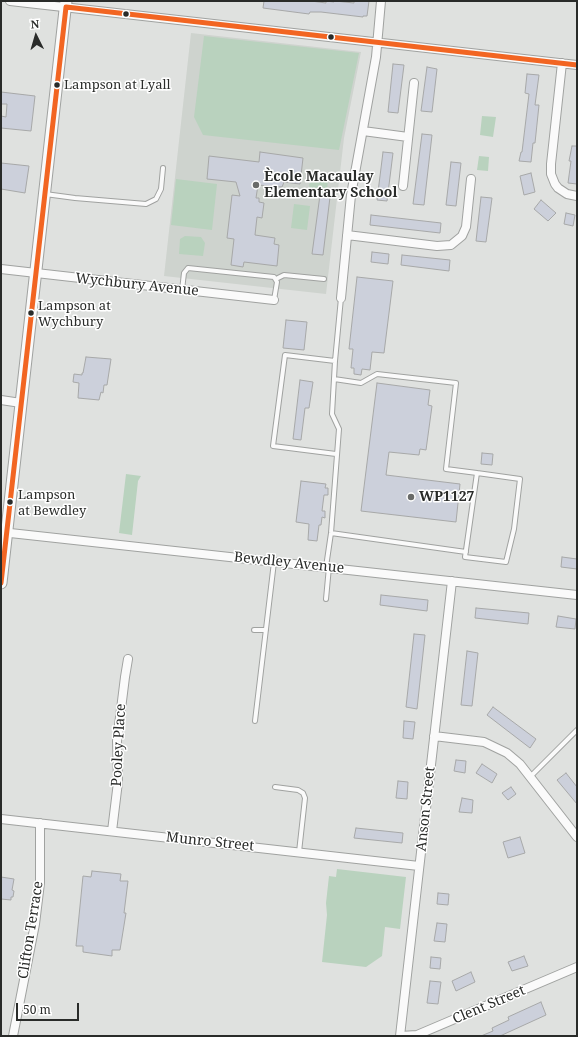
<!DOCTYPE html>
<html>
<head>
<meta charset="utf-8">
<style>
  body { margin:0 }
  #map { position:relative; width:578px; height:1037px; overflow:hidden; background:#dfe1df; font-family:"Noto Serif",serif }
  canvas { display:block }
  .frame { position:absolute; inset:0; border:2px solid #292b29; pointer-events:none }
  .north { position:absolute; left:16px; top:16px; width:40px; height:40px; -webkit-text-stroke:3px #fff; paint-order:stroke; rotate:355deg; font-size:11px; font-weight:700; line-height:16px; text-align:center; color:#292b29 }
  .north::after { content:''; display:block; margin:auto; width:14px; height:18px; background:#292b29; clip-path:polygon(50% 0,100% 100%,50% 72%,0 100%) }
  .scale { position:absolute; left:16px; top:1003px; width:63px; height:18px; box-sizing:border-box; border:2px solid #292b29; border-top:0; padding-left:5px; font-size:12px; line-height:14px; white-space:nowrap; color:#292b29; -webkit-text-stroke:3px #fff; paint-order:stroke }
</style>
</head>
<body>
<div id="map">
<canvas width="578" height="1037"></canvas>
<div class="frame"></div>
<div class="north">N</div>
<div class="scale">50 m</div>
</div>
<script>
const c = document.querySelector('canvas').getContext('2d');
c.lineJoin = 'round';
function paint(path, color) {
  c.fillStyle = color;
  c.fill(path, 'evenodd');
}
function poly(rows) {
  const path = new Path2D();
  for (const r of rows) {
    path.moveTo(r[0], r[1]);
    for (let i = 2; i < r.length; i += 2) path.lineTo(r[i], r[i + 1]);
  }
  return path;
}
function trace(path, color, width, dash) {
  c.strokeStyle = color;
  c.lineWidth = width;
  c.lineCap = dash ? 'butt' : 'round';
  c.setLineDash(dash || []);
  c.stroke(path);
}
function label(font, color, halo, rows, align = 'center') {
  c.font = font + ' "Noto Serif",serif';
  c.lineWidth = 3;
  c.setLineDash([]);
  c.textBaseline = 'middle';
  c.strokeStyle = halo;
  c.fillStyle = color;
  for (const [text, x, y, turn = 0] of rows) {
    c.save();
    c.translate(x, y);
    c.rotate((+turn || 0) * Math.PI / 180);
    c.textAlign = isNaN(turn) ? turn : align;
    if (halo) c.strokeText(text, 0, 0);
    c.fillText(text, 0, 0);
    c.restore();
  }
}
paint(poly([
  [191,33,361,52,344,138,326,294,164,276]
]), '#ced3ce');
paint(poly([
  [204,36,359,53,339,150,203,135,194,117],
  [482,116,496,117,493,137,480,135],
  [479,156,489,157,488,171,477,170],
  [321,173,328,178,327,193,322,194,310,191,309,184],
  [176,179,217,184,212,230,171,225],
  [294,204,310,206,307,230,291,228],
  [185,236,201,237,205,243,203,256,179,254,180,239],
  [126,474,141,476,138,481,132,535,119,533],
  [337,869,406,877,400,929,385,927,382,956,366,967,322,962,327,915,326,903,329,876,336,877]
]), '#b9d2be');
const building = poly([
  [264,1,311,1,326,3,326,1,334,2,335,1,354,3,354,1,369,1,367,16,363,16,363,17,321,12,310,12,309,14,263,8,264,1],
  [393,64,404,65,398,113,388,112,393,64],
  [427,67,437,69,432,112,421,111,427,67],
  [527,74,539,75,535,105,539,105,535,143,533,143,531,162,519,161,521,152,522,152,529,94,525,93,527,74],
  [1,92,35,96,31,131,1,128,1,116,6,117,7,104,1,104,1,92],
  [422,134,432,135,424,205,413,204,422,134],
  [572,146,577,146,577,184,568,183,571,161,569,161,572,146],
  [260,152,303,158,300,184,284,182,282,187,258,185,256,198,259,198,259,202,264,203,262,218,257,217,255,235,275,238,274,244,279,245,277,266,244,262,243,267,231,265,234,239,227,238,232,195,240,196,236,182,207,179,209,156,259,162,260,152],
  [383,152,393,153,387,201,377,200,383,152],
  [451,162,461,163,456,206,446,205,451,162],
  [1,163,29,166,25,193,1,189,1,163],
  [531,173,535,192,524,195,520,176,531,173],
  [320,195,330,197,323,255,312,254,320,195],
  [481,197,492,198,486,242,476,241,481,197],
  [541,200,556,213,548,221,534,209,541,200],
  [566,213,575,215,573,226,564,224,566,213],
  [371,215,441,223,440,233,370,225,371,215],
  [372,252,389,254,388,264,371,262,372,252],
  [402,255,450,260,449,271,401,265,402,255],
  [357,277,393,281,384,353,372,352,370,370,362,369,361,375,354,374,354,368,351,368,353,349,349,349,357,277],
  [286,320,307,322,304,350,283,348,286,320],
  [86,357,111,359,107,385,104,385,103,393,101,392,99,400,78,398,79,383,73,382,74,374,82,375,82,373,83,373,86,357],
  [300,380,313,382,309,408,305,408,301,440,293,439,300,380],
  [377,383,430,390,428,405,432,406,426,450,420,449,419,455,389,452,386,475,460,484,456,522,361,511,377,383],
  [482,453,493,454,492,465,481,464,482,453],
  [301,481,326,484,325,488,328,488,328,495,324,495,322,511,325,511,325,518,322,517,321,525,319,525,317,541,308,540,309,524,296,522,301,481],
  [562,557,577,559,577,569,561,567,562,557],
  [381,595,428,600,427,611,380,605,381,595],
  [476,608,529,613,528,624,475,618,476,608],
  [558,616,576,619,575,629,556,627,558,616],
  [414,634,425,635,417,709,406,707,414,634],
  [467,651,478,653,472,706,461,705,467,651],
  [493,707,536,739,530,748,487,715,493,707],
  [404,721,415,722,413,739,403,738,404,721],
  [456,760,466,761,465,773,454,771,456,760],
  [482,764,497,774,492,783,476,773,482,764],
  [566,773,577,787,577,804,557,780,566,773],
  [398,781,408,782,407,799,396,798,398,781],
  [511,787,516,794,508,800,502,793,511,787],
  [462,798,473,800,472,813,459,812,462,798],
  [356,828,403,833,402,843,354,838,356,828],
  [520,837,525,853,508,858,503,842,520,837],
  [92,871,121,874,120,881,128,881,124,913,126,913,120,950,112,950,112,956,83,952,83,946,76,946,83,876,91,877,92,871],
  [1,877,14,879,12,890,14,891,13,897,11,897,11,900,1,899,1,877],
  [438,893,449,894,448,905,437,904,438,893],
  [437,923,447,924,445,942,434,941,437,923],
  [524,956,528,966,512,971,508,962,524,956],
  [431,957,441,958,440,969,430,968,431,957],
  [471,972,475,982,456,991,452,981,471,972],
  [430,981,441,982,438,1004,427,1003,430,981],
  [541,1002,546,1015,500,1036,481,1036,493,1031,492,1028,509,1020,508,1017,541,1002]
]);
paint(building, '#ccd0db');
trace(building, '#a7a8a8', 1);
const lane = poly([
  [45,194,75,198,146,204,156,199,161,189,163,168],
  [276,279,284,275,324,279],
  [182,290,184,273,188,268,274,277,277,282,274,300],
  [335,361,285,355,273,446,336,454],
  [334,379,361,383,377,374,456,383,446,469,477,473,520,479,514,529,506,562,465,557,477,473],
  [331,533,466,552],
  [326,567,331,533,339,429,332,414,335,361,341,298],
  [326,599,329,567],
  [254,630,266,630],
  [255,721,274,562],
  [530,777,577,730],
  [275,787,298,790,303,793,305,798,299,852]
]);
const street = poly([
  [10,1,577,65],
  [562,63,551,164,551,174,555,184,558,188,567,194,577,196],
  [363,131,408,137],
  [403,186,414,83],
  [347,235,437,246,451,245,462,236,466,227,471,179],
  [1,269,274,300],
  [341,298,351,195,376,57,381,1],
  [1,400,21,403],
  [1,532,577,595],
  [434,736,484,742,507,753,520,764,577,837],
  [1,819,419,866],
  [112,831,118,782,117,741,125,677,128,659],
  [13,1036,35,924,40,883,40,823],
  [400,1036,452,581],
  [400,1036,417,1035,577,967]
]);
const secondary = poly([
  [1,583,66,1]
]);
trace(lane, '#a0a2a0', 6);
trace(street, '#a0a2a0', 10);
trace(secondary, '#a0a2a0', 13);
trace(lane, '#fafafa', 4);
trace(street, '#fafafa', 8);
trace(secondary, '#fafafa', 11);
trace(poly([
  [66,7,577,65],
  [1,583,66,7]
]), '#f26522', 5);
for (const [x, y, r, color] of [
  [126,14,3.5,"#292b29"],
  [331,37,3.5,"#292b29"],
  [57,85,3.5,"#292b29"],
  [256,185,4,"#696b69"],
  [31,313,3.5,"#292b29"],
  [411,497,4,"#696b69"],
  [10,502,3.5,"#292b29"]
]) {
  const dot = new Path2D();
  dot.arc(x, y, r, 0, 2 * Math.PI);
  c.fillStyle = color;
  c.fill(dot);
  trace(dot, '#fff', 1.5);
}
label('13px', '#292b29', '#fff', [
  ["Lampson at Lyall",64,85],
  ["Lampson at",38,306],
  ["Wychbury",38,322],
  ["Lampson",18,495],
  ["at Bewdley",18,511]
], 'left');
label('bold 14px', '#292b29', '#fff', [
  ["Ècole Macaulay",264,177],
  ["Elementary School",264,193],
  ["WP1127",419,497]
], 'left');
label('14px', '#292b29', '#fff', [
  ["Wychbury Avenue",137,285,6],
  ["Bewdley Avenue",289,563,6],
  ["Pooley Place",119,745,-87],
  ["Anson Street",426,809,-84],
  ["Munro Street",210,842,6],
  ["Clifton Terrace",31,930,-81],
  ["Clent Street",489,1005,-23]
]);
</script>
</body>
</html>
